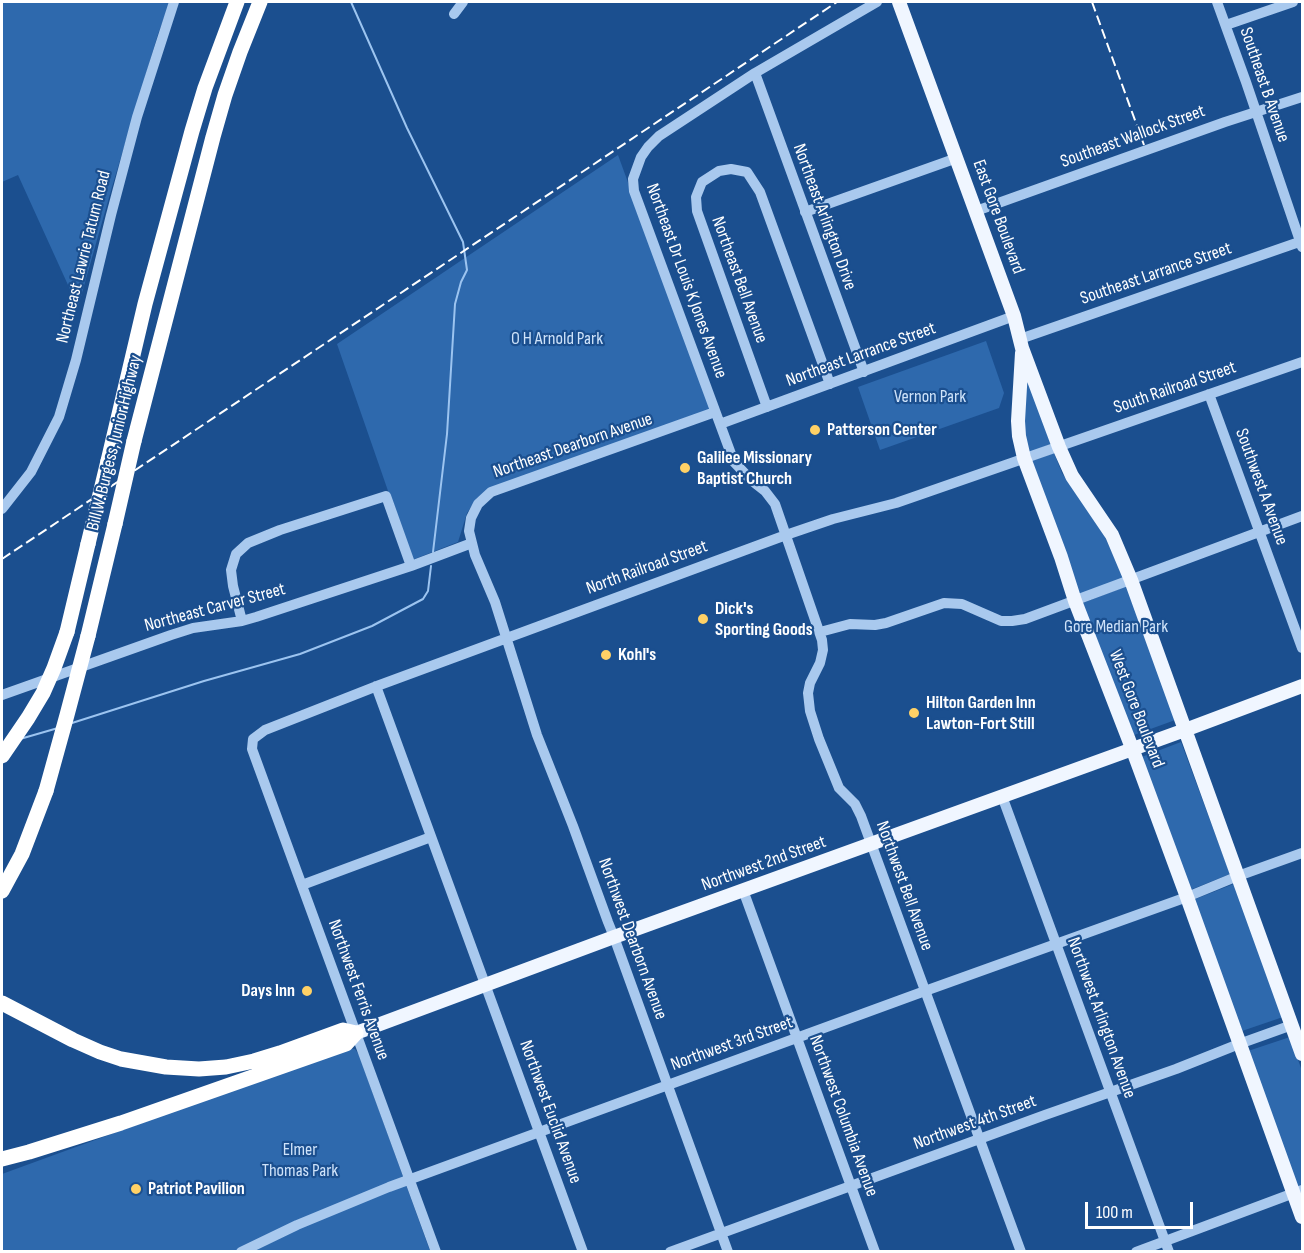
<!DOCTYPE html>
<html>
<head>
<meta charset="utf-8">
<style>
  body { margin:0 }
  #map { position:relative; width:1304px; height:1253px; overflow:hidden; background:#1b4f8f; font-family:"Sofia Sans Condensed",sans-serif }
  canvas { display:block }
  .frame { position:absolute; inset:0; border:3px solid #fff; pointer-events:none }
  .scale { position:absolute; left:1085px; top:1202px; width:108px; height:27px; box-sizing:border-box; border:3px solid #fff; border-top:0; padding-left:8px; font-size:18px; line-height:21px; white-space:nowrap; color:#fff; -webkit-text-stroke:4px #1b4f8f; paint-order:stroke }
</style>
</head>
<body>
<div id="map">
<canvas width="1304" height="1253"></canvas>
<div class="frame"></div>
<div class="scale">100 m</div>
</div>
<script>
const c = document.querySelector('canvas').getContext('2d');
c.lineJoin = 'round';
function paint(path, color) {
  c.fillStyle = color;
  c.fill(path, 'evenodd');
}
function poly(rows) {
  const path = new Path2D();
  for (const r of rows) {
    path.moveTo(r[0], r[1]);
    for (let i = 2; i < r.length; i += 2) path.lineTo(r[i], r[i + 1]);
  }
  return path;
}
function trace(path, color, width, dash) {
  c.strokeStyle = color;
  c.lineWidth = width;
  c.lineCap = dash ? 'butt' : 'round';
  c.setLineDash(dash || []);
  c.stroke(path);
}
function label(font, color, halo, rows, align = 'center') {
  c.font = font + ' "Sofia Sans Condensed",sans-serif';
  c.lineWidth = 4.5;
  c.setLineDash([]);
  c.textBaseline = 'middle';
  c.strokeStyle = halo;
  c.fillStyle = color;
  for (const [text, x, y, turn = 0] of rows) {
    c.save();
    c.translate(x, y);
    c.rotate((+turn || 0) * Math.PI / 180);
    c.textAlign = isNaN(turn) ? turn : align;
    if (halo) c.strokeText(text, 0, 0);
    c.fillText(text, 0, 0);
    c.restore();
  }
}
paint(poly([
  [2,2,170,2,158,34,112,187,78,307,18,175,2,182],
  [618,155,710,407,708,410,477,498,467,513,458,542,412,560,337,344],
  [986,341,1004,393,999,408,880,450,858,387],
  [1027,377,1051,444,1026,454,1023,438],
  [1054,453,1062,473,1105,537,1124,579,1078,595,1028,462],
  [1127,586,1178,719,1134,735,1080,604],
  [1181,742,1230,874,1190,890,1139,758],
  [1236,883,1283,1017,1242,1031,1193,900],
  [1290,1037,1302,1071,1302,1184,1296,1187,1245,1052],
  [347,1048,355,1049,359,1055,430,1251,2,1252,2,1174]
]), '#2e69ad');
trace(poly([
  [351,2,407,128,463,242,467,270,461,282,455,304,447,434,433,552],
  [72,723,204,681,300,654,372,626,423,599,428,591,431,566],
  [20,739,58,728]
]), '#9cc4f0', 2);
trace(poly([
  [877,2,755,73,659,136,648,147,641,157,633,179,634,191,734,462,751,480,765,491,775,504,822,640,823,650,820,663,810,683,808,693,810,711,819,739,839,788,855,804,861,816,1021,1252],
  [1217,2,1246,82,1302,247],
  [454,14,463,2],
  [1226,25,1293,2],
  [755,73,864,372],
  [976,211,1225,122,1302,97],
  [805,212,957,158],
  [1020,339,1302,241],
  [1209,394,1302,648],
  [767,407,697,211,696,197,702,182,719,171,731,169,747,172,760,192,830,384],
  [715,412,491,492,478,504,471,518,469,531,475,555,495,602,537,735,573,826,608,922,614,937,728,1252],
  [720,424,1014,316],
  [2,509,31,472,59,417,76,360,111,215,137,117,174,2],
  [242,621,233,586,231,570,236,554,248,543,280,530,386,496,411,566],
  [820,632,850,624,875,625,886,623,944,603,962,604,1001,621,1012,621,1025,619,1302,516],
  [376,686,583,1252],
  [2,695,171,635,193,628,242,621,256,617,411,566,472,543],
  [1002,796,1169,1252],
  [302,885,431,837],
  [743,890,875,1252],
  [241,1252,297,1225,389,1187,925,991,1187,897,1238,876,1302,853],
  [436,1252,252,749,253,739,265,730,377,686,786,535,833,519,896,503,1302,362],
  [670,1252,1045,1115,1176,1069,1239,1044,1292,1025],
  [1136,1252,1302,1190]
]), '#a9c9ee', 10);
trace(poly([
  [899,2,1014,316,1022,348,1059,447,1072,476,1112,535,1131,580,1302,1054],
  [1022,353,1018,421,1019,436,1024,458,1061,557,1075,601,1132,748,1187,897,1302,1217],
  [356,1033,614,937,1185,730,1302,686]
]), '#f0f6ff', 14);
trace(poly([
  [134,441,213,137,225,95,240,52,260,2],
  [108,461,145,304,192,131,205,88,237,2],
  [67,632,88,544],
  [88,636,115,524],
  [2,891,22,854,46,791],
  [2,1003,73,1040,100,1052,121,1059,166,1067,199,1069,226,1067,254,1061,280,1053,343,1030,356,1033,346,1044,121,1123,29,1152,2,1159]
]), '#fff', 15);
trace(poly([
  [1092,2,1144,145],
  [2,559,837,2]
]), '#fff', 2, [10, 4.5]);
trace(poly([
  [115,524,134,441],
  [88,544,108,461],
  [2,756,28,718,43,693,54,668,67,632],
  [46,791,67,715,88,636]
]), '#fff', 15);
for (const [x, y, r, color] of [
  [815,430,6,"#ffd166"],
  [685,468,6,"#ffd166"],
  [703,619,6,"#ffd166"],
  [606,655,6,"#ffd166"],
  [914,713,6,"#ffd166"],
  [307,991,6,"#ffd166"],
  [136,1189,6,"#ffd166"]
]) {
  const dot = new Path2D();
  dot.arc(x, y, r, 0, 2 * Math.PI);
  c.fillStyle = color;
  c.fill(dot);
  trace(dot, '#1b4f8f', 2);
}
label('18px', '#fff', '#1b4f8f', [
  ["Southeast B Avenue",1264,85,71],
  ["Southeast Wallock Street",1133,137,-20],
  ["Northeast Arlington Drive",824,217,70],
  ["East Gore Boulevard",998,217,70],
  ["Northeast Lawrie Tatum Road",84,257,-76],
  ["Southeast Larrance Street",1156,274,-19],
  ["Northeast Bell Avenue",739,280,70],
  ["Northeast Dr Louis K Jones Avenue",686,281,70],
  ["Northeast Larrance Street",861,355,-20],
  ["South Railroad Street",1175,388,-19],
  ["Bill W. Burgess, Junior Highway",115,443,-76],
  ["Northeast Dearborn Avenue",573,446,-19],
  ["Southwest A Avenue",1261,487,70],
  ["North Railroad Street",647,568,-20],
  ["Northeast Carver Street",215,608,-15],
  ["West Gore Boulevard",1136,709,69],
  ["Northwest 2nd Street",764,864,-20],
  ["Northwest Bell Avenue",904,886,70],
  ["Northwest Dearborn Avenue",632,939,70],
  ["Northwest Ferris Avenue",358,990,70],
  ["Northwest Arlington Avenue",1101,1018,70],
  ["Northwest 3rd Street",732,1044,-20],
  ["Northwest Euclid Avenue",550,1112,70],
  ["Northwest Columbia Avenue",843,1116,70],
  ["Northwest 4th Street",975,1123,-20]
]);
label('18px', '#cfe3fa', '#1b4f8f', [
  ["O H Arnold Park",557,339],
  ["Vernon Park",930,397],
  ["Gore Median Park",1116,627],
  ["Elmer",300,1150],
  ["Thomas Park",300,1171]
]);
label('bold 18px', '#fff', '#1b4f8f', [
  ["Patterson Center",827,430],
  ["Galilee Missionary",697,458],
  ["Baptist Church",697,479],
  ["Dick's",715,609],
  ["Sporting Goods",715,630],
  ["Kohl's",618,655],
  ["Hilton Garden Inn",926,703],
  ["Lawton-Fort Still",926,724],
  ["Days Inn",295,991,"right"],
  ["Patriot Pavilion",148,1189]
], 'left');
</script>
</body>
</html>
